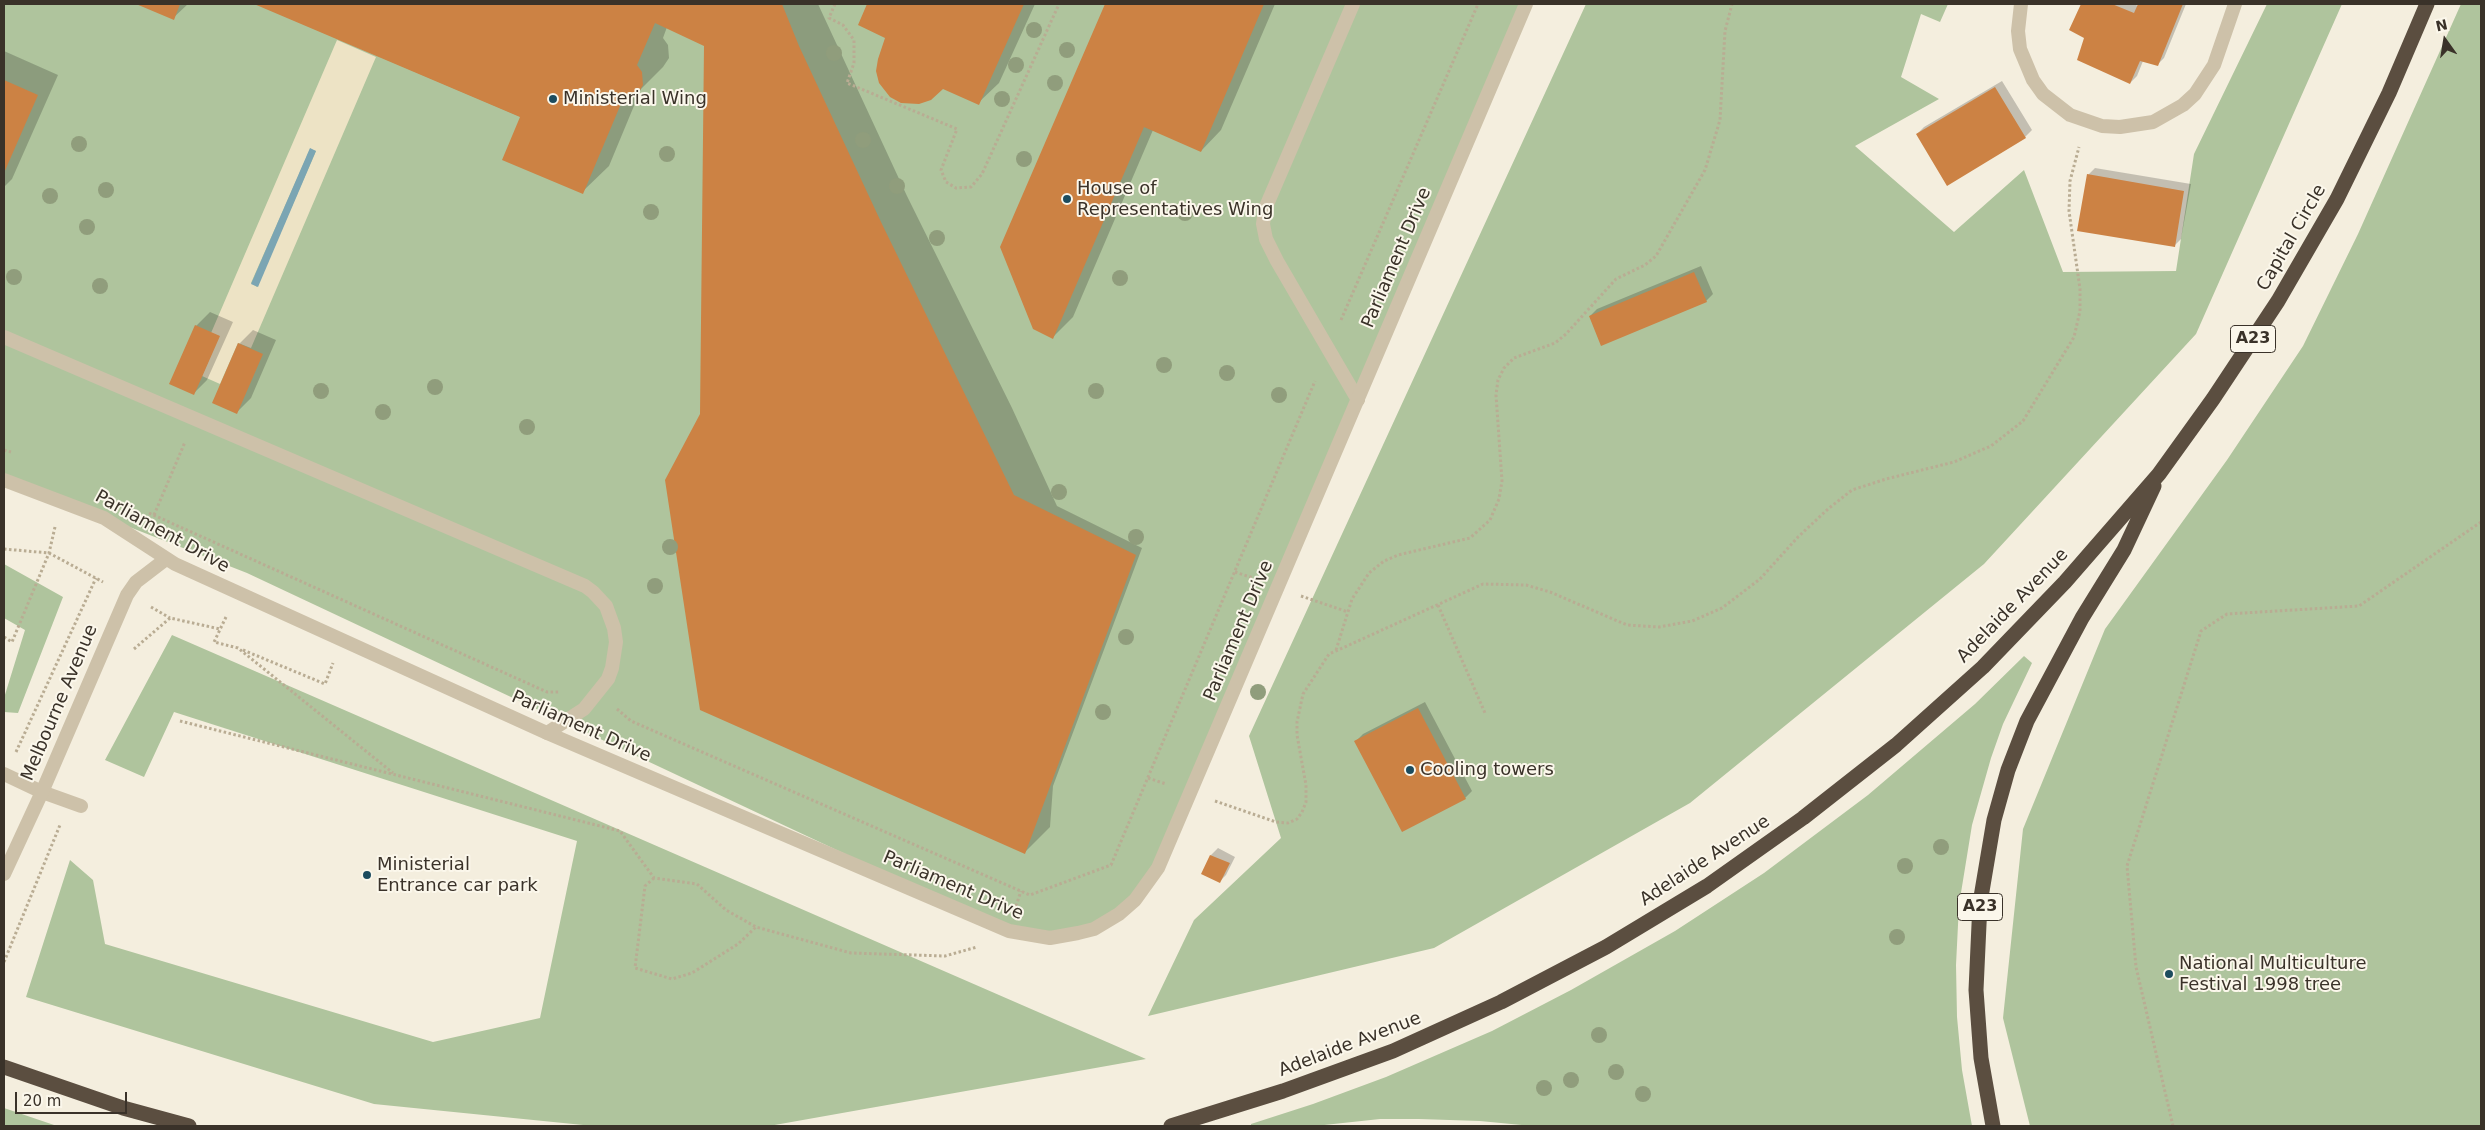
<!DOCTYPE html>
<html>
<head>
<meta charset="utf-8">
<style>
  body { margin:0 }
  #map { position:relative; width:2485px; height:1130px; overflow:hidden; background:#f4eede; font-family:"DejaVu Sans",sans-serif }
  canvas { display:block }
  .frame { position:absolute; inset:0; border:5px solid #3a3229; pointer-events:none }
  .north { position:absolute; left:2420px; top:15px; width:50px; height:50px; -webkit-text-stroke:4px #fbf7eb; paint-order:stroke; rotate:347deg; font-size:14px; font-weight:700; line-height:20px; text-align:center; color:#3a3229 }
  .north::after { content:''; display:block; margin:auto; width:18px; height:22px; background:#3a3229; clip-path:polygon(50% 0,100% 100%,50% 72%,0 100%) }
  .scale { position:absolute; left:15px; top:1092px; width:112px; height:22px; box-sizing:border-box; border:2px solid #3a3229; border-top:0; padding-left:6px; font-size:15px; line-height:18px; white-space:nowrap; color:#3a3229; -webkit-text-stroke:4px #fbf7eb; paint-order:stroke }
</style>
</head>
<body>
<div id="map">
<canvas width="2485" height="1130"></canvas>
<div class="frame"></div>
<div class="north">N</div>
<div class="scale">20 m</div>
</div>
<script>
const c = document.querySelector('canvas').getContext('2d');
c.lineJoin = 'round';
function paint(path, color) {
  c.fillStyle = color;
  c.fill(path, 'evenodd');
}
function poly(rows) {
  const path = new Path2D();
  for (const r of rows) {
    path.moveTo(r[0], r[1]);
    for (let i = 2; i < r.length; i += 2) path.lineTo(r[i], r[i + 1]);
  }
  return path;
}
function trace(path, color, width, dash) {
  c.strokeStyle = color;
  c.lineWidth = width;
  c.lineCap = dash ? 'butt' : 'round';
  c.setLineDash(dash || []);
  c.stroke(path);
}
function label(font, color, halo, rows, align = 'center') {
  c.font = font + ' "DejaVu Sans",sans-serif';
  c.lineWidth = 4;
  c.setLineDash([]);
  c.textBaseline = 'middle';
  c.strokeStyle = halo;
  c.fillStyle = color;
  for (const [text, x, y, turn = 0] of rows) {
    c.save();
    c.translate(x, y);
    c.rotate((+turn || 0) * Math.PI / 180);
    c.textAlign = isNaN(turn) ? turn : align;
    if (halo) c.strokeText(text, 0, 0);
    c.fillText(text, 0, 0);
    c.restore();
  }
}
paint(poly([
  [4,4,1526,4,1158,868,1135,900,1078,933,1009,931,247,573,4,478],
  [1586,4,1948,4,1940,22,1921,14,1901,77,1939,99,1855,146,1954,232,2024,170,2063,272,2176,271,2194,154,2267,4,2342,4,2196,334,1984,564,1690,803,1434,948,1148,1016,1194,920,1281,838,1249,736],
  [2461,4,2481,4,2481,1126,2030,1126,2003,1018,2023,829,2105,629,2227,460,2303,346,2358,234],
  [4,564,63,597,18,713,4,712,4,698,25,630,4,618],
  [172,635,1146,1059,769,1126,593,1126,374,1104,26,997,70,860,93,880,105,944,433,1042,540,1018,577,841,174,712,144,777,105,760],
  [2024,656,2032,663,2003,724,1991,758,1972,825,1959,905,1956,965,1957,1017,1962,1070,1972,1126,1532,1126,1480,1121,1419,1119,1380,1119,1315,1126,1251,1126,1251,1124,1313,1104,1386,1077,1492,1031,1571,990,1675,931,1764,873,1868,795,1975,704],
  [4,1108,57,1126,4,1126]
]), '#afc49d');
paint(poly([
  [337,40,376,57,251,348,238,343,220,384,202,376,219,336,211,333],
  [310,149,316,151,257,287,251,283]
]), '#ede3c5');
paint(poly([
  [310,148,316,151,258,287,251,284]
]), '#7ba5b3');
paint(poly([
  [139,4,188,4,173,18],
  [256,4,818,4,907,196,1012,408,1057,506,1142,548,1053,786,1050,827,1024,853,701,415,706,45,667,27,663,38,668,45,669,58,663,67,641,89,609,166,582,192,521,117],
  [868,4,1035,4,999,83,978,103,886,37,859,24],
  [1106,4,1275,4,1221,130,1201,151,1153,130,1073,317,1053,337,1002,247],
  [2083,4,2134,4,2138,6,2139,4,2186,4,2164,58,2157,65,2143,61,2137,76,2130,83,2086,38,2071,29],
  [4,51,58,75,12,179,4,187],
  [2002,81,2032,130,2025,137,1917,134,1924,127],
  [2095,168,2191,184,2181,239,2174,246,2088,175],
  [1701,266,1713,294,1706,301,1590,316,1597,309],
  [210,312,233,322,207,380,193,394,196,326],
  [253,330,276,340,251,398,237,412,239,344],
  [1425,702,1472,791,1465,798,1356,741,1363,734],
  [1218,848,1235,857,1226,875,1220,881,1203,874,1211,855]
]), '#0003');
paint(poly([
  [136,4,180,4,174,20],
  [254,4,782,4,799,46,881,222,1014,495,1136,555,1025,854,700,710,665,480,700,414,704,46,655,23,637,65,642,72,643,85,637,95,623,99,583,194,502,160,520,117],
  [867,4,1024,4,979,105,943,89,931,100,919,104,901,103,890,97,879,83,876,71,878,59,885,38,858,25],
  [1105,4,1264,4,1201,152,1144,127,1053,339,1033,329,1000,247],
  [2081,4,2112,4,2134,13,2138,4,2183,4,2158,66,2140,61,2130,84,2077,60,2084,38,2069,30],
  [4,80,38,95,4,173],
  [1995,87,2026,138,1947,186,1916,134],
  [2087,174,2184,191,2175,247,2077,231],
  [1694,272,1707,302,1601,346,1589,316],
  [195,325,220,336,194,395,169,384],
  [238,343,263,354,237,414,212,403],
  [1418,708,1466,799,1402,832,1354,741],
  [1210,855,1230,863,1220,883,1201,874]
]), '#cc8244');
trace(poly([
  [835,4,829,18,843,25,854,40,854,63,847,83,957,129,941,170,946,182,956,188,971,187,982,174,1059,4],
  [1341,320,1478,4],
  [4,450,11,452],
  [149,513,547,692,559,692],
  [154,515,185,442],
  [4,549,49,553,103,582],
  [1235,572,1253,578],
  [1301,596,1348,612],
  [1438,605,1485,713],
  [151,607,170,618],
  [226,617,214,642,238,648,393,773],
  [4,637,12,642,49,553,55,527],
  [134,649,170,618,220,629],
  [243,650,325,684,333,663],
  [1336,650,1352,599,1369,573,1384,561,1398,555,1470,538,1490,520,1499,499,1502,481,1496,395,1498,380,1504,368,1514,358,1555,343,1566,334,1616,279,1645,265,1656,256,1705,170,1720,120,1725,31,1732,4],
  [617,709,631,721,1030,895,1111,865,1315,381],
  [180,721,620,831,654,878,697,884,726,910,756,927,851,953,945,956,977,947],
  [16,752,96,578],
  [1148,778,1166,784],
  [1215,801,1276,822,1288,823,1297,819,1302,812,1306,802,1306,785,1297,735,1297,722,1303,694,1329,654,1336,651,1483,584,1526,585,1550,592,1627,625,1659,627,1692,621,1722,608,1760,579,1798,537,1828,509,1852,490,1886,479,1954,462,1991,446,2023,421,2074,337,2080,311,2080,289,2069,211,2070,181,2079,147],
  [654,878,645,886,635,968,672,979,692,973,738,944,756,927],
  [1016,906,1021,891],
  [4,962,60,825],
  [2173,1126,2136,967,2127,866,2201,631,2227,614,2359,606,2481,522]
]), '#b9ac93', 3, [2.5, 2.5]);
trace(poly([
  [1353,4,1265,209,1263,224,1266,239,1277,261,1358,400],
  [2021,4,2018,31,2020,49,2033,80,2043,94,2070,115,2102,126,2120,127,2153,122,2183,105,2195,94,2214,65,2235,4],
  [4,337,585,586,593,592,606,606,614,628,616,642,612,668,608,679,584,709,547,733],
  [4,774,42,792,81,806]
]), '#cdc1a9', 14);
trace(poly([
  [4,480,104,518,175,564,547,733,1009,931,1050,938,1078,933,1094,929,1119,914,1135,900,1158,868,1526,4],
  [4,874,42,792,127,595,136,582,166,559]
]), '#cdc1a9', 14);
trace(poly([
  [4,1067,123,1108,189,1126],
  [1171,1126,1283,1091,1393,1051,1501,1002,1606,947,1707,886,1803,818,1896,745,1983,667,2065,582,2159,474,2213,399,2278,301,2337,199,2389,93,2427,4],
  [1993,1126,1981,1058,1976,990,1980,903,1994,820,2008,770,2027,721,2082,618,2124,550,2154,486]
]), '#5b4e40', 15);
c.fillStyle = '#909d7c';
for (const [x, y] of [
  [1034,30],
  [1067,50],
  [834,53],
  [1016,65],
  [1055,83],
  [1002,99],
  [863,140],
  [79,144],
  [667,154],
  [1024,159],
  [897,186],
  [106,190],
  [50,196],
  [651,212],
  [1185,213],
  [87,227],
  [937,238],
  [14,277],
  [1120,278],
  [100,286],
  [1164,365],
  [1227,373],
  [435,387],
  [321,391],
  [1096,391],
  [1279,395],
  [383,412],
  [527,427],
  [1059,492],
  [1136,537],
  [670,547],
  [655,586],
  [1126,637],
  [1258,692],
  [1103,712],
  [1941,847],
  [1905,866],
  [1897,937],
  [1599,1035],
  [1616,1072],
  [1571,1080],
  [1544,1088],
  [1643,1094]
]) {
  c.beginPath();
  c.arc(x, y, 8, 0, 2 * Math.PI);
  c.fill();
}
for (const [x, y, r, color] of [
  [553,99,5,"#1c4c5e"],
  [1067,199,5,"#1c4c5e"],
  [1410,770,5,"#1c4c5e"],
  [367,875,5,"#1c4c5e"],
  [2169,974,5,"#1c4c5e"]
]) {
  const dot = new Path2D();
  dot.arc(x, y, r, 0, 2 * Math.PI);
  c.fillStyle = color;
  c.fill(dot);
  trace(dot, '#fbf7eb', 2);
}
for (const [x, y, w] of [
  [2253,339,45],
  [1980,907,45]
]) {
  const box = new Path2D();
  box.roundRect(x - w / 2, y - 13.5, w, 27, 4);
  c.fillStyle = '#fbf7eb';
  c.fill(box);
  trace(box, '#3a3229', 1);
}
label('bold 16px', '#3a3229', null, [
  ["A23",2253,339],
  ["A23",1980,907]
]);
label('18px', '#3a3229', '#fbf7eb', [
  ["Ministerial Wing",563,99],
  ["House of",1077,189],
  ["Representatives Wing",1077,210],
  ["Cooling towers",1420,770],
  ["Ministerial",377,865],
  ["Entrance car park",377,886],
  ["National Multiculture",2179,964],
  ["Festival 1998 tree",2179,985]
], 'left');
label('18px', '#3a3229', '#fbf7eb', [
  ["Capital Circle",2292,238,-60],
  ["Parliament Drive",1397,258,-67],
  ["Parliament Drive",162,532,29],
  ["Adelaide Avenue",2013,606,-46],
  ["Parliament Drive",1239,631,-67],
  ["Melbourne Avenue",60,703,-67],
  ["Parliament Drive",581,727,24],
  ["Adelaide Avenue",1705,861,-33],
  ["Parliament Drive",953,886,23],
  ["Adelaide Avenue",1350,1045,-21]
]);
</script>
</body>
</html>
